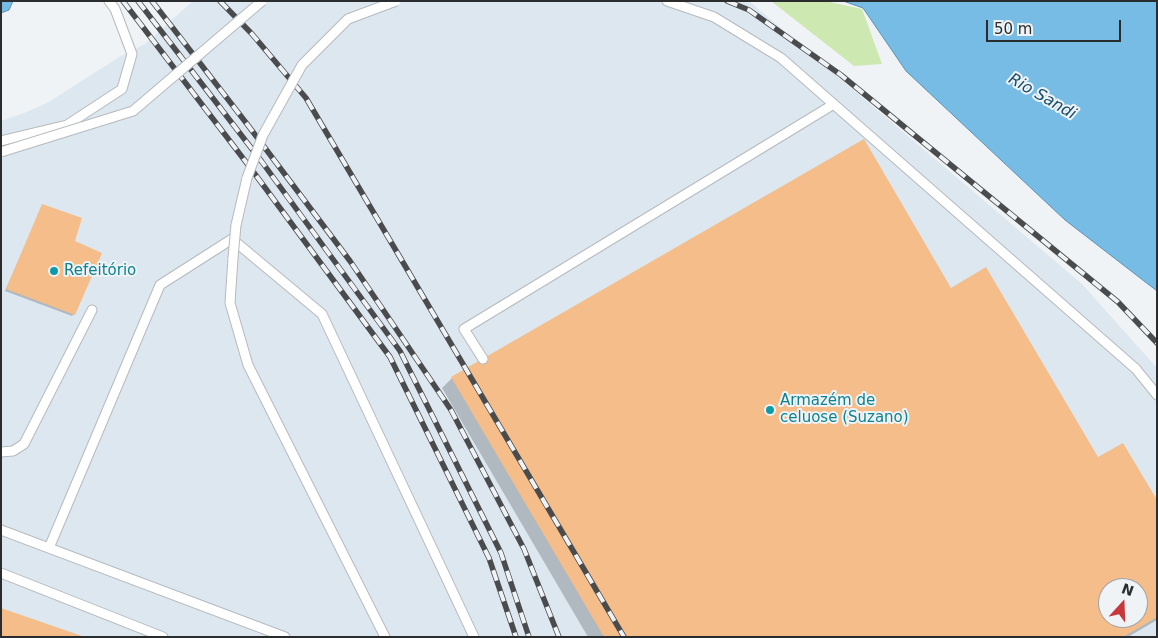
<!DOCTYPE html>
<html>
<head>
<meta charset="utf-8">
<style>
  body { margin:0 }
  #map { position:relative; width:1158px; height:638px; overflow:hidden; background:#eff3f6; font-family:"DejaVu Sans",sans-serif }
  canvas { display:block }
  .frame { position:absolute; inset:0; border:2px solid #2b2c2e; pointer-events:none }
  .north { position:absolute; left:1098px; top:578px; width:50px; height:50px; box-sizing:border-box; background:#eff3f6; border:1px solid #a1a3a6; border-radius:50%; rotate:20deg; font-size:14px; font-weight:700; line-height:20px; text-align:center; color:#2b2c2e }
  .north::after { content:''; display:block; margin:auto; width:18px; height:22px; background:#c7383d; clip-path:polygon(50% 0,100% 100%,50% 72%,0 100%) }
  .scale { position:absolute; left:986px; top:20px; width:135px; height:22px; box-sizing:border-box; border:2px solid #2b2c2e; border-top:0; padding-left:6px; font-size:15px; line-height:18px; white-space:nowrap; color:#2b2c2e; -webkit-text-stroke:4px #eff3f6; paint-order:stroke }
</style>
</head>
<body>
<div id="map">
<canvas width="1158" height="638"></canvas>
<div class="frame"></div>
<div class="north">N</div>
<div class="scale">50 m</div>
</div>
<script>
const c = document.querySelector('canvas').getContext('2d');
c.lineJoin = 'round';
function paint(path, color) {
  c.fillStyle = color;
  c.fill(path, 'evenodd');
}
function poly(rows) {
  const path = new Path2D();
  for (const r of rows) {
    path.moveTo(r[0], r[1]);
    for (let i = 2; i < r.length; i += 2) path.lineTo(r[i], r[i + 1]);
  }
  return path;
}
function trace(path, color, width, dash) {
  c.strokeStyle = color;
  c.lineWidth = width;
  c.lineCap = dash ? 'butt' : 'round';
  c.setLineDash(dash || []);
  c.stroke(path);
}
function label(font, color, halo, rows, align = 'center') {
  c.font = font + ' "DejaVu Sans",sans-serif';
  c.lineWidth = 4;
  c.setLineDash([]);
  c.textBaseline = 'middle';
  c.strokeStyle = halo;
  c.fillStyle = color;
  for (const [text, x, y, turn = 0] of rows) {
    c.save();
    c.translate(x, y);
    c.rotate((+turn || 0) * Math.PI / 180);
    c.textAlign = isNaN(turn) ? turn : align;
    if (halo) c.strokeText(text, 0, 0);
    c.fillText(text, 0, 0);
    c.restore();
  }
}
paint(poly([
  [193,1,749,1,1082,284,1157,368,1157,637,1,637,1,121,24,113,47,103,121,56,145,44],
  [1108,588,1138,588,1138,618,1108,618]
]), '#dde7f0');
paint(poly([
  [771,1,825,1,862,9,882,64,854,66]
]), '#cde8b0');
const water = poly([
  [1,1,13,1,9,10,1,13,1,1],
  [843,1,1157,1,1157,291,1065,220,906,71,863,8,843,1]
]);
paint(water, '#76bce5');
trace(water, '#6091ae', 1);
paint(poly([
  [43,205,73,242,74,314,72,316,5,291],
  [950,289,1097,459,1157,503,1157,620,1128,637,588,637,442,388,452,378],
  [1108,588,1138,588,1138,618,1108,618]
]), '#0003');
paint(poly([
  [864,139,951,288,986,267,1098,457,1123,443,1157,500,1157,617,1123,637,604,637,451,377],
  [1108,588,1138,588,1138,618,1108,618],
  [42,204,82,218,75,241,102,253,75,315,6,289],
  [1,608,82,636,82,637,1,637]
]), '#f4bd89');
const lane = poly([
  [667,1,714,17,781,58,1136,369,1157,395],
  [1,141,67,125,122,89,132,54,115,9,109,1],
  [236,225,247,178],
  [233,258,230,303,248,365,385,637],
  [483,359,464,329,834,104],
  [1,452,13,451,24,444,92,310],
  [1,530,285,637],
  [49,548,160,285,232,239,322,314,474,637],
  [1,573,163,637]
]);
trace(lane, '#b6babd', 11);
trace(lane, '#fff', 9);
const rail = poly([
  [123,1,252,170,390,357,489,558,516,637],
  [138,1,262,162,400,351,501,553,529,637],
  [152,1,247,124,350,261,451,410,524,549,559,637],
  [220,1,252,34,306,98,624,637],
  [727,1,749,10,841,75,1118,302,1157,343]
]);
trace(rail, '#494b4d', 5.5);
trace(rail, '#eff3f6', 4, [11]);
const laneBridge = poly([
  [1,152,133,111,262,1],
  [247,178,263,135,302,65,348,19,396,1],
  [233,258,236,225]
]);
trace(laneBridge, '#b6babd', 11, []);
trace(laneBridge, '#fff', 9);
for (const [x, y, r, color] of [
  [54,271,5,"#0f9aa8"],
  [770,410,5,"#0f9aa8"]
]) {
  const dot = new Path2D();
  dot.arc(x, y, r, 0, 2 * Math.PI);
  c.fillStyle = color;
  c.fill(dot);
  trace(dot, '#eff3f6', 2);
}
label('15px', '#0d838f', '#eff3f6', [
  ["Refeitório",64,271],
  ["Armazém de",780,401],
  ["celuose (Suzano)",780,418]
], 'left');
label('italic 16px', '#174e6b', '#eff3f6', [
  ["Rio Sandi",1042,97,30]
]);
</script>
</body>
</html>
